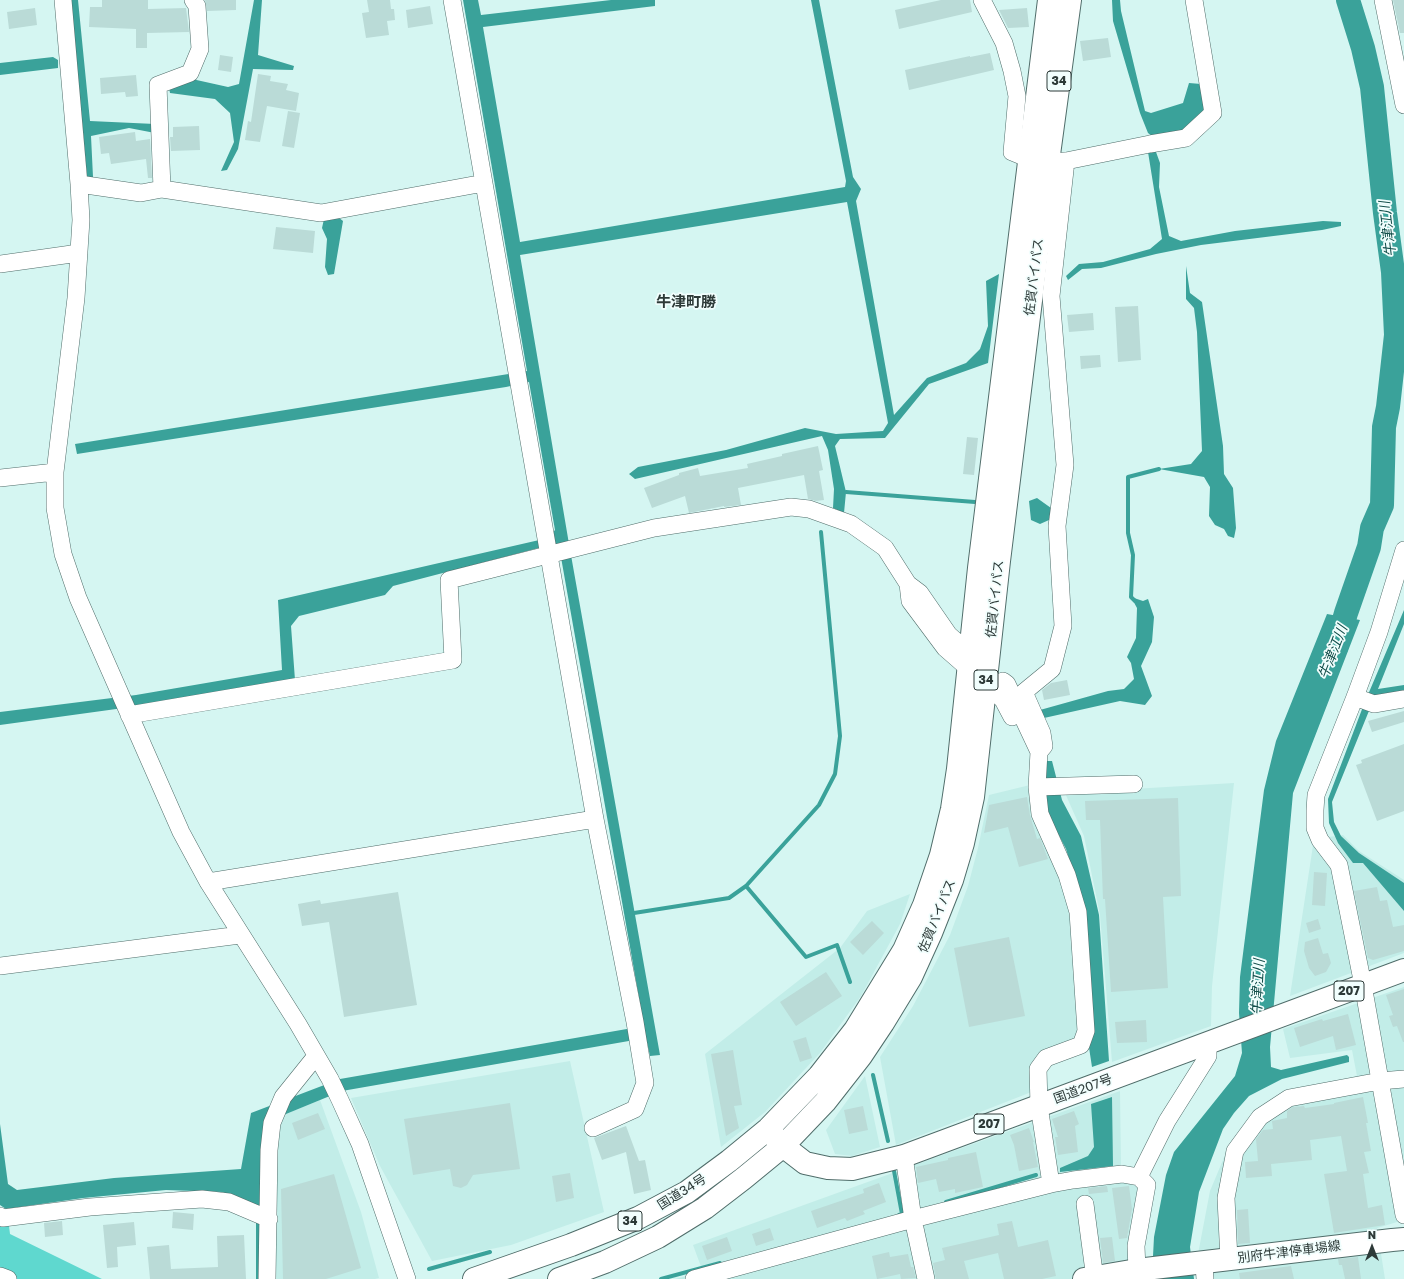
<!DOCTYPE html>
<html>
<head>
<meta charset="utf-8">
<style>
  body { margin:0 }
  #map { position:relative; width:1404px; height:1279px; overflow:hidden; background:#d5f6f2; font-family:"Golos Text",sans-serif }
  canvas { display:block }
  .north { position:absolute; left:1352px; top:1227px; width:40px; height:40px; -webkit-text-stroke:3px #f1fefd; paint-order:stroke; rotate:0deg; font-size:11px; font-weight:700; line-height:16px; text-align:center; color:#2d3a38 }
  .north::after { content:''; display:block; margin:auto; width:14px; height:18px; background:#2d3a38; clip-path:polygon(50% 0,100% 100%,50% 72%,0 100%) }
</style>
</head>
<body>
<div id="map">
<canvas width="1404" height="1279"></canvas>
<div class="north">N</div>
</div>
<script>
const c = document.querySelector('canvas').getContext('2d');
c.lineJoin = 'round';
function paint(path, color) {
  c.fillStyle = color;
  c.fill(path, 'evenodd');
}
function poly(rows) {
  const path = new Path2D();
  for (const r of rows) {
    path.moveTo(r[0], r[1]);
    for (let i = 2; i < r.length; i += 2) path.lineTo(r[i], r[i + 1]);
  }
  return path;
}
function trace(path, color, width, dash) {
  c.strokeStyle = color;
  c.lineWidth = width;
  c.lineCap = dash ? 'butt' : 'round';
  c.setLineDash(dash || []);
  c.stroke(path);
}
function label(font, color, halo, rows, align = 'center') {
  c.font = font + ' "Golos Text","Noto Sans JP",sans-serif';
  c.lineWidth = 3.5;
  c.setLineDash([]);
  c.textBaseline = 'middle';
  c.strokeStyle = halo;
  c.fillStyle = color;
  for (const [text, x, y, turn = 0] of rows) {
    c.save();
    c.translate(x, y);
    c.rotate((+turn || 0) * Math.PI / 180);
    c.textAlign = isNaN(turn) ? turn : align;
    if (halo) c.strokeText(text, 0, 0);
    c.fillText(text, 0, 0);
    c.restore();
  }
}
paint(poly([
  [1234,783,1212,986,1211,1026,1112,1062,1100,915,1084,836,1065,793],
  [1030,785,1059,872,1073,919,1080,1031,1071,1042,1045,1054,1034,1091,896,1145,880,1057,913,1006,950,935,968,886,978,848,989,795],
  [1343,835,1359,851,1404,880,1404,953,1290,996,1314,839],
  [910,894,900,924,861,996,820,1053,765,1112,721,1147,705,1054,840,948,867,911],
  [1404,987,1404,1220,1377,1228,1385,1279,1200,1279,1198,1254,1210,1191,1228,1148,1251,1115,1284,1094,1357,1076,1352,1050,1290,1058,1283,1029],
  [570,1061,604,1212,511,1245,432,1261,380,1166,351,1098],
  [865,1076,880,1147,852,1156,835,1154,826,1130],
  [1120,1091,1121,1170,1155,1181,1141,1249,1146,1279,675,1279,703,1272,693,1245],
  [320,1100,361,1212,379,1278,375,1279,261,1279,269,1121]
]), '#c2ede8');
paint(poly([
  [0,1221,9,1226,10,1234,102,1279,0,1279]
]), '#5fd8cf');
paint(poly([
  [71,0,78,0,90,121,155,124,155,133,129,128,91,136,93,177,87,177],
  [254,0,262,0,258,55,294,66,293,70,253,69,238,149,227,170,221,171,234,142,230,113,215,99,170,93,169,88,192,79,228,87,239,84],
  [463,0,478,0,481,15,611,0,655,0,655,6,483,27,520,242,845,187,846,181,811,0,819,0,853,177,861,189,856,201,894,415,927,378,966,363,980,349,988,326,986,281,999,274,988,363,929,384,885,438,840,439,835,446,846,492,844,513,833,508,834,489,828,450,822,436,635,479,629,474,638,467,726,450,805,428,836,434,883,431,888,423,847,202,520,255,569,544,660,1055,650,1056,646,1038,342,1091,269,1121,263,1202,258,1206,222,1192,166,1190,83,1198,6,1209,0,1205,0,1124,8,1184,17,1190,114,1178,241,1169,251,1113,340,1079,644,1026,559,546,554,544,393,586,385,595,299,616,291,626,295,680,138,706,0,725,0,712,136,695,282,670,278,600,548,538,555,530,529,382,506,387,77,454,75,444,527,371],
  [1112,0,1120,0,1121,11,1145,111,1151,113,1183,103,1189,83,1201,84,1204,113,1183,132,1152,136,1148,133,1140,113,1113,21],
  [53,57,58,60,58,68,0,75,0,63],
  [1152,151,1156,152,1160,163,1159,187,1169,236,1181,241,1235,231,1323,221,1341,222,1341,226,1322,230,1201,245,1156,254,1101,268,1082,269,1068,280,1066,276,1079,264,1103,262,1150,249,1162,239,1148,152],
  [338,217,343,221,334,274,328,275,325,267,327,239,322,228,324,219],
  [1186,266,1190,293,1202,302,1223,446,1224,474,1233,488,1236,528,1234,538,1228,536,1224,529,1215,525,1209,516,1210,487,1204,477,1159,469,1191,464,1202,451,1197,332,1194,308,1186,299],
  [1037,498,1051,508,1049,520,1040,524,1031,520,1029,501],
  [1131,597,1143,601,1148,599,1154,617,1152,642,1141,666,1152,696,1145,705,1120,701,1044,718,1040,710,1108,691,1124,689,1134,679,1131,663,1127,657,1136,638,1137,608],
  [1404,610,1404,624,1378,689,1404,685,1404,691,1375,696,1332,802,1334,822,1341,836,1359,853,1404,883,1404,911,1363,863,1353,863,1338,843,1329,823,1328,799,1364,704],
  [1327,614,1360,620,1293,793,1270,1047,1271,1067,1281,1070,1347,1055,1349,1057,1349,1062,1282,1079,1249,1096,1234,1113,1223,1129,1199,1192,1190,1247,1194,1279,1155,1279,1153,1256,1154,1237,1166,1175,1174,1152,1235,1076,1242,1053,1239,1013,1240,977,1264,790,1276,741],
  [1045,761,1052,761,1062,800,1081,836,1099,915,1109,1061,1092,1067,1088,1041,1083,904,1066,849,1046,811],
  [1112,1097,1113,1166,1060,1172,1060,1168,1088,1156,1094,1147,1091,1104]
]), '#3aa29a');
trace(poly([
  [846,492,975,502],
  [1135,601,1131,597,1133,555,1128,533,1128,477,1159,469],
  [746,886,806,957,837,945,850,982],
  [634,913,729,898,746,886,819,805,835,774,840,736,821,532],
  [873,1075,888,1141],
  [894,1171,902,1214,899,1215],
  [946,1202,1036,1175],
  [429,1269,490,1252],
  [258,1279,258,1219],
  [661,1279,720,1263]
]), '#3aa29a', 4);
trace(poly([
  [1336,648,1346,613,1369,547,1372,528,1382,505,1384,427,1388,407,1396,335,1393,272,1385,213,1372,87,1363,48,1348,0]
]), '#3aa29a', 24);
paint(poly([
  [102,0,148,0,148,9,186,8,189,32,147,33,147,48,136,48,136,29,89,27,90,7,102,7],
  [205,0,236,0,236,10,207,11],
  [367,0,390,0,391,9,394,9,395,20,387,21,389,35,366,38,362,13,369,12],
  [941,0,970,0,972,12,899,29,895,10],
  [1393,0,1404,0,1404,33,1400,33],
  [430,6,433,24,408,28,406,10],
  [35,8,37,25,9,29,7,12],
  [1027,8,1029,27,1008,28,999,10],
  [1108,38,1111,57,1083,61,1080,41],
  [990,53,994,70,909,90,905,70,970,56,970,57],
  [220,55,233,57,231,72,218,70],
  [258,74,271,76,270,81,288,84,286,90,299,93,296,111,267,106,260,142,245,140,248,121,251,122],
  [136,75,138,96,126,97,125,92,101,94,100,78],
  [288,111,300,113,294,148,282,146],
  [199,126,200,150,171,151,170,137,173,137,173,127],
  [135,132,136,141,150,139,152,178,148,178,146,159,111,164,109,153,101,154,99,137],
  [276,227,315,231,313,253,273,249],
  [1138,306,1141,360,1118,362,1115,307],
  [1093,313,1094,330,1069,332,1067,315],
  [1100,355,1101,367,1081,369,1080,356],
  [967,437,978,438,974,475,963,474],
  [818,446,823,470,819,471,824,500,816,501,808,499,804,475,738,488,741,505,724,507,724,506,689,513,685,496,652,508,644,488,679,475,679,473,698,468,700,476,748,468,747,464,782,456,782,454],
  [1067,680,1070,695,1044,700,1042,690,1051,683],
  [1404,711,1404,722,1372,732,1368,721],
  [1404,744,1404,811,1377,821,1356,765,1362,763,1361,760],
  [1027,797,1030,815,1037,839,1040,838,1048,859,1019,867,1008,827,984,833,989,805],
  [1178,798,1181,896,1163,897,1168,988,1111,992,1105,899,1103,899,1100,820,1086,820,1085,801],
  [1314,872,1327,873,1325,906,1312,905],
  [1377,887,1380,901,1387,900,1393,927,1404,925,1404,951,1373,960,1368,958,1354,891],
  [398,892,417,1005,344,1017,329,922,302,926,298,904,320,900,321,904],
  [1318,919,1321,929,1309,933,1306,923],
  [872,921,884,933,863,955,850,942],
  [1009,937,1025,1016,969,1027,954,948],
  [1318,938,1323,954,1328,953,1331,963,1326,972,1315,976,1309,968,1304,951,1305,942],
  [826,972,842,996,796,1026,780,1002],
  [1404,989,1404,1042,1403,1042,1397,1026,1393,1027,1389,1016,1393,1015,1386,995],
  [1348,1014,1356,1045,1336,1050,1333,1036,1300,1047,1294,1028,1322,1019,1323,1021],
  [1146,1020,1147,1042,1117,1043,1115,1022],
  [806,1037,812,1058,800,1062,793,1041],
  [733,1050,742,1105,734,1106,739,1128,726,1136,711,1054],
  [1363,1097,1368,1123,1366,1123,1371,1151,1364,1152,1369,1173,1363,1174,1368,1208,1382,1205,1385,1225,1334,1233,1324,1174,1347,1171,1341,1136,1310,1140,1312,1160,1271,1164,1272,1176,1246,1178,1245,1162,1258,1161,1256,1139,1263,1130,1273,1129,1272,1121,1287,1118,1287,1111,1293,1107,1304,1106,1305,1108,1334,1104,1334,1103],
  [510,1103,520,1169,473,1175,467,1185,461,1188,453,1186,450,1169,413,1175,404,1119],
  [863,1106,868,1130,849,1134,844,1110],
  [1074,1111,1079,1124,1075,1126,1078,1152,1058,1155,1055,1137,1058,1137,1052,1119],
  [318,1113,325,1129,298,1140,292,1123],
  [626,1126,639,1161,645,1160,651,1190,634,1194,626,1152,602,1160,594,1138],
  [1029,1128,1034,1142,1033,1142,1038,1167,1019,1171,1014,1145,1010,1135],
  [976,1152,983,1187,955,1193,955,1189,939,1192,936,1179,918,1183,916,1167,948,1160,948,1158],
  [570,1173,574,1198,556,1202,552,1176],
  [334,1174,361,1268,326,1279,283,1279,281,1189],
  [879,1183,886,1202,863,1211,865,1214,847,1221,845,1218,817,1228,811,1211,864,1193,863,1189],
  [1107,1186,1108,1192,1089,1194,1088,1188],
  [1129,1186,1132,1209,1127,1238,1119,1239,1112,1188],
  [1248,1209,1250,1243,1238,1244,1237,1210],
  [173,1212,194,1214,193,1230,172,1228],
  [62,1221,63,1235,45,1237,44,1223],
  [1012,1221,1018,1247,1048,1240,1056,1276,1042,1279,1004,1279,998,1253,964,1261,969,1279,936,1279,933,1263,945,1260,942,1248,999,1235,997,1224],
  [134,1222,136,1245,117,1247,118,1267,107,1268,103,1225],
  [770,1228,774,1240,756,1246,752,1234],
  [244,1235,246,1279,150,1279,147,1247,169,1245,171,1269,218,1267,217,1236],
  [727,1237,732,1251,707,1260,702,1246],
  [1112,1237,1115,1261,1103,1263,1100,1238],
  [889,1252,890,1257,908,1254,911,1267,913,1267,916,1278,901,1279,900,1274,877,1279,872,1256],
  [1358,1257,1361,1279,1345,1279,1342,1265,1339,1265,1338,1259],
  [1291,1266,1294,1279,1240,1279,1239,1273]
]), '#badbd7');
const minor = poly([
  [63,0,79,184,81,220,76,298,55,472,55,508,63,554,78,598,181,832,208,882,298,1024,330,1079,340,1100,360,1144,407,1279],
  [982,0,1004,43,1012,71,1017,96,1012,152,1029,159,1048,162,1066,161,1150,144,1186,138,1213,113,1194,0],
  [1383,0,1404,105],
  [79,184,141,193,162,189,321,213,484,183],
  [162,189,158,85,190,73,200,49,197,6,193,0],
  [0,264,79,253],
  [0,478,55,472],
  [1404,550,1379,632,1355,697,1316,795,1315,810,1315,828,1320,840,1339,865,1363,985,1404,1215],
  [908,584,910,601,945,648,969,669],
  [1003,681,1007,684,1039,752,1037,787,1040,814,1067,875,1078,912,1086,1031,1081,1045,1046,1058,1038,1069,1039,1106,1051,1184],
  [985,684,1003,700,1012,717],
  [1355,697,1374,704,1404,699],
  [129,715,453,660,449,580,654,528,791,507,809,509,851,524,885,548,908,584,920,593,949,635,957,642],
  [1039,752,1044,746,1042,733,1024,692,1052,669,1063,626,1057,526,1065,465,1051,296,1066,161],
  [1037,787,1134,784],
  [208,882,595,819,452,0],
  [0,966,240,935],
  [593,1128,635,1109,645,1083,635,1022,595,819],
  [904,1156,913,1219,926,1279],
  [1139,1177,1167,1121,1208,1056,1208,1043],
  [1085,1204,1095,1279],
  [0,1216,3,1218,90,1207,202,1199,229,1202,269,1219],
  [1229,1260,1226,1198,1235,1151,1260,1117,1289,1098,1380,1081,1404,1079],
  [1204,1263,1205,1279],
  [0,1276,8,1279],
  [267,1279,269,1150,272,1123,283,1097,316,1056],
  [694,1279,913,1219,1051,1184,1073,1180,1122,1174,1139,1177,1147,1185,1136,1246,1137,1270,1139,1279]
]);
const major = poly([
  [1084,1279,1137,1270,1392,1240,1404,1239]
]);
const highway = poly([
  [773,1135,783,1146,805,1163,828,1168,852,1169,904,1156,1404,970],
  [474,1279,571,1245,638,1218,687,1192,729,1161,768,1129,819,1076,855,1030,904,950,924,905,941,855,952,809,958,769,979,568,1049,0],
  [559,1279,605,1262,658,1237,705,1208,744,1178,783,1146,825,1102,861,1056,883,1023,911,977,931,933,952,880,963,843,973,797,999,561,1048,162,1070,0]
]);
trace(minor, '#506d6a', 18);
trace(major, '#506d6a', 24);
trace(highway, '#506d6a', 24);
trace(minor, '#fff', 17);
trace(major, '#fff', 22);
trace(highway, '#fff', 22);
for (const [x, y, w] of [
  [1059,81,24],
  [986,680,24],
  [1349,991,30],
  [989,1124,30],
  [630,1221,24]
]) {
  const box = new Path2D();
  box.roundRect(x - w / 2, y - 10, w, 20, 3);
  c.fillStyle = '#f1fefd';
  c.fill(box);
  trace(box, '#2d3a38', 1);
}
label('bold 12px', '#2d3a38', null, [
  ["34",1059,81],
  ["34",986,680],
  ["207",1349,991],
  ["207",989,1124],
  ["34",630,1221]
]);
label('13px', '#2d3a38', '#f1fefd', [
  ["佐賀バイパス",1034,277,-83],
  ["佐賀バイパス",995,599,-84],
  ["佐賀バイパス",937,916,-68],
  ["国道207号",1083,1089,-20],
  ["国道34号",682,1192,-32],
  ["別府牛津停車場線",1289,1252,-7]
]);
label('italic 14px', '#124d49', '#f1fefd', [
  ["牛津江川",1388,229,-97],
  ["牛津江川",1333,652,-69],
  ["牛津江川",1258,987,-87]
]);
label('bold 15px', '#2d3a38', '#f1fefd', [
  ["牛津町勝",686,302]
]);
</script>
</body>
</html>
